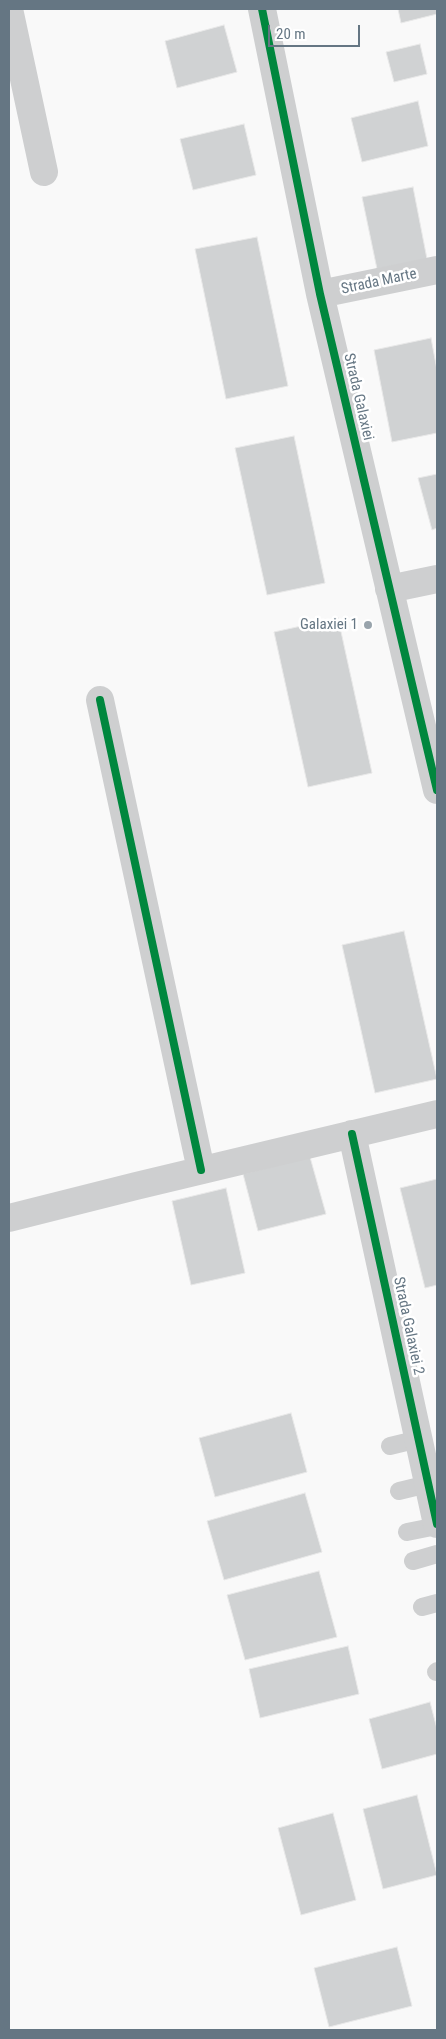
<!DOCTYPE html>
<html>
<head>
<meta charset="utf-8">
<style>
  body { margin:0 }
  #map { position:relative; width:446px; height:2039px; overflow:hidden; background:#f9f9f9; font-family:"Roboto Condensed",sans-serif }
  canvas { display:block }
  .frame { position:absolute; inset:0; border:10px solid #657683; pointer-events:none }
  .scale { position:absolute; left:268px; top:25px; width:92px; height:22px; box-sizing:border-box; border:2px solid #657683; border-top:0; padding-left:6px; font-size:15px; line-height:18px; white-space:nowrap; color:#657683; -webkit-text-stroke:4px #fff; paint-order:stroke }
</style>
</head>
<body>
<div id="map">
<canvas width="446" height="2039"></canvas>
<div class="frame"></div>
<div class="scale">20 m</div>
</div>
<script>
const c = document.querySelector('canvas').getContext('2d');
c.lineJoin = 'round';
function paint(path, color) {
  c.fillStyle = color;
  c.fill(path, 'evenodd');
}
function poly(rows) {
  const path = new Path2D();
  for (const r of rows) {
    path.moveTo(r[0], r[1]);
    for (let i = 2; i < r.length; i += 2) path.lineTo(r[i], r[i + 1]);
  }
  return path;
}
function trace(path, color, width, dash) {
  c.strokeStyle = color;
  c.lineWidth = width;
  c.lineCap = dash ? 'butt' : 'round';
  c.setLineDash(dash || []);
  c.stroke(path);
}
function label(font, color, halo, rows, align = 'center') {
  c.font = font + ' "Roboto Condensed",sans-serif';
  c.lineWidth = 5;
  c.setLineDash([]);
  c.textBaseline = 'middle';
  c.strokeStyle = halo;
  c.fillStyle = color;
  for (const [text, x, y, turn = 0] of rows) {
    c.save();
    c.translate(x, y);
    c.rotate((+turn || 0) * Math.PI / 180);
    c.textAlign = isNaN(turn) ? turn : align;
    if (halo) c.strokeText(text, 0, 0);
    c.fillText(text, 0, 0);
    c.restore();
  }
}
const building = poly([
  [398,9,437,9,437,14,401,23,398,9],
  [224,25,237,72,177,88,165,41,224,25],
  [420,44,427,74,394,82,386,52,420,44],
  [418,101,428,146,362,162,351,118,418,101],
  [244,124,256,175,193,190,180,139,244,124],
  [413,187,427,259,377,269,362,197,413,187],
  [257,237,288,386,226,399,195,249,257,237],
  [431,338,437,370,437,433,392,442,374,350,431,338],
  [294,436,325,583,267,595,235,448,294,436],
  [437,474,437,528,432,530,418,478,437,474],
  [338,618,372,773,308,787,274,632,338,618],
  [404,931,437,1079,375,1093,342,945,404,931],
  [310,1157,326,1214,258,1231,243,1174,310,1157],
  [437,1179,437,1285,425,1288,400,1188,437,1179],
  [226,1188,245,1273,191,1285,172,1201,226,1188],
  [291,1413,307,1472,215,1497,199,1438,291,1413],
  [305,1493,322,1552,224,1580,207,1521,305,1493],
  [319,1571,337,1637,245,1660,227,1595,319,1571],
  [348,1646,359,1694,260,1718,249,1669,348,1646],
  [430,1702,437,1729,437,1754,382,1769,369,1719,430,1702],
  [417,1795,437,1875,383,1889,363,1809,417,1795],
  [333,1813,356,1900,301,1915,278,1828,333,1813],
  [397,1947,412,2006,329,2027,314,1968,397,1947]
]);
paint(building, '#d0d2d3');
trace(building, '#e8e8e8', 1);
trace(poly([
  [390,1446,419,1439],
  [399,1491,428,1484],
  [407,1532,437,1526],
  [413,1561,437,1554],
  [422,1607,437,1603],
  [436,1672,437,1671]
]), '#cecfd0', 18);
trace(poly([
  [9,9,44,172],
  [262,9,320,294,437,790],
  [320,294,437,270],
  [389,589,437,579],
  [100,700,201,1170],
  [352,1134,437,1524],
  [9,1218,136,1186,437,1114]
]), '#cecfd0', 28);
trace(poly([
  [262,9,320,294,437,790],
  [100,700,201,1170],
  [352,1134,437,1524]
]), '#00873e', 8);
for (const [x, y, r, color] of [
  [368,625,5,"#99a4ac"]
]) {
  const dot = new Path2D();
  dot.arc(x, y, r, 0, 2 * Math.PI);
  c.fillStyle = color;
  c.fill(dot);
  trace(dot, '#fff', 2);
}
label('15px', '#657683', '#fff', [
  ["Strada Marte",379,282,-12],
  ["Strada Galaxiei",358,397,77],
  ["Strada Galaxiei 2",408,1326,78]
]);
label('15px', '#657683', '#fff', [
  ["Galaxiei 1",358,625]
], 'right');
</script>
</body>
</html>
